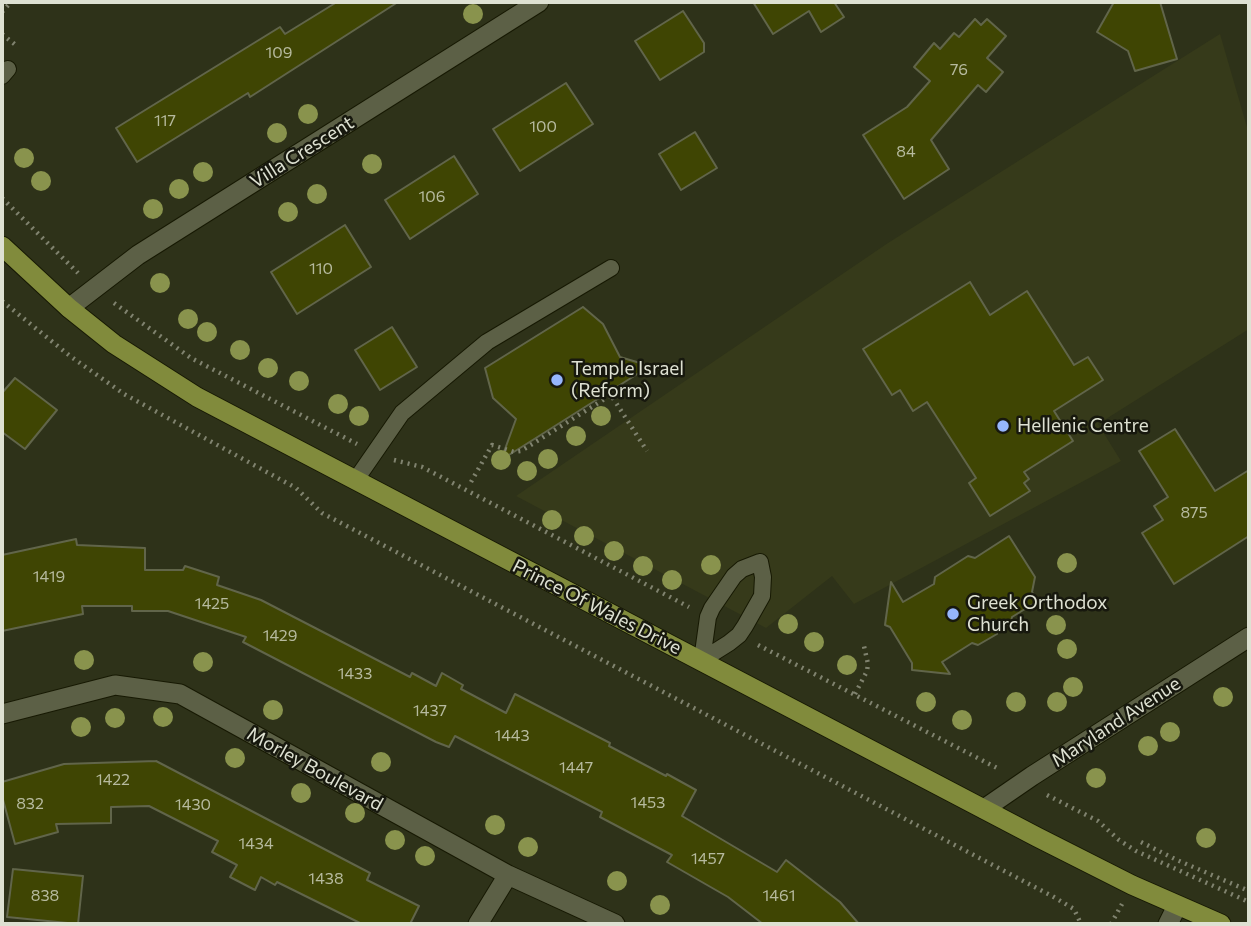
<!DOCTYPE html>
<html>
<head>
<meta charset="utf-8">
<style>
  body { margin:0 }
  #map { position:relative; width:1251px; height:926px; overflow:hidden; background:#2e3219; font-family:Commissioner,sans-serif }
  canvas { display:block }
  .frame { position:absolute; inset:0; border:4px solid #dee1d2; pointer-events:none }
</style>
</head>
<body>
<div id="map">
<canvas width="1251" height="926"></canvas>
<div class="frame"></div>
</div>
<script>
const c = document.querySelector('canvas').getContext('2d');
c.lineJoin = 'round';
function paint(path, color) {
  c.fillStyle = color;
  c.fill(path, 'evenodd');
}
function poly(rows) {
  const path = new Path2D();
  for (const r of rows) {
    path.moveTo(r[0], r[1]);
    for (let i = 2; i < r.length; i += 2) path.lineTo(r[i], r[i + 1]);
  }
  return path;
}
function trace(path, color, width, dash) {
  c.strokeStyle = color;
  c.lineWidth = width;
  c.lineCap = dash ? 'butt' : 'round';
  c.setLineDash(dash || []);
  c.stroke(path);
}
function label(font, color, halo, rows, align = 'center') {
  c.font = font + ' Commissioner,sans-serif';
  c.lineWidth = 5;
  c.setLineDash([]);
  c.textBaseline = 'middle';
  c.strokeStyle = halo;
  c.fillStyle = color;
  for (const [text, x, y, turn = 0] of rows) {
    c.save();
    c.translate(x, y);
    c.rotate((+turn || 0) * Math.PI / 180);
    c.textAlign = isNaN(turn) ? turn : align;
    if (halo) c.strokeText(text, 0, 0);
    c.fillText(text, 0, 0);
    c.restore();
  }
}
paint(poly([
  [1220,34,1249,134,1249,329,1098,424,1121,461,854,604,832,576,766,628,516,496,888,243]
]), '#363a1a');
const building = poly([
  [337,2,398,2,250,97,248,93,137,162,116,128,280,27,285,34,337,2],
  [753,2,834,2,844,17,821,32,809,11,773,34,753,2],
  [1114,2,1160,2,1177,59,1135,71,1128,51,1097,32,1114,2],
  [683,11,704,43,704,52,660,80,635,41,683,11],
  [975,19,981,25,987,19,1006,36,987,58,1003,72,986,92,978,85,931,140,949,169,904,199,863,135,907,107,930,81,914,67,934,43,940,49,954,33,959,37,975,19],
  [566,83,593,124,520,171,493,129,566,83],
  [695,132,717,168,681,190,659,154,695,132],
  [454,156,478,194,410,239,385,200,454,156],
  [345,225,371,267,297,314,271,272,345,225],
  [970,282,990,315,1027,291,1074,365,1088,357,1103,380,1054,411,1073,441,1024,472,1029,479,1024,483,1030,491,990,516,969,483,976,478,927,402,913,411,900,390,892,395,863,349,970,282],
  [583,307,603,324,620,357,650,366,501,460,516,419,493,398,485,368,583,307],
  [392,327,417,367,380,390,355,350,392,327],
  [15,378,57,410,25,449,2,432,2,393,15,378],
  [1175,429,1215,491,1249,470,1249,536,1174,584,1142,533,1163,520,1154,506,1168,497,1139,451,1175,429],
  [1009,536,1035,577,1032,592,1038,601,1012,617,1011,623,997,631,997,634,978,645,972,643,942,662,950,674,912,670,912,663,890,627,885,625,891,582,903,602,934,584,935,577,968,556,975,558,1009,536],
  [76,539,77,545,145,548,145,570,183,570,185,566,219,577,217,585,261,600,410,677,412,673,436,686,442,673,463,685,461,689,506,713,515,694,610,743,609,746,666,776,667,774,696,790,682,816,777,872,786,860,840,902,859,924,763,924,728,897,667,862,672,855,600,817,602,812,455,736,449,747,436,742,243,642,246,637,168,611,132,611,132,606,82,606,83,614,2,631,2,555,76,539],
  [156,761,370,873,367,880,419,906,410,924,362,924,277,882,275,885,261,877,255,890,230,877,237,865,212,852,218,841,149,806,111,807,111,823,56,824,58,832,15,844,2,796,2,782,64,764,156,761],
  [13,869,83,876,78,924,7,917,13,869]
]);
paint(building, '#3f4503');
trace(building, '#61654a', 2);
const service = poly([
  [2,76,8,69],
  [355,481,402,413,487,342,611,268],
  [760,562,763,577,762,596,745,626,739,635,729,643,702,660,708,617,712,608,734,576,742,569,760,562]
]);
const minor = poly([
  [69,308,138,255,539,2],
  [2,714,115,685,180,694,508,875,615,924],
  [984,809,1032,776,1249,637],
  [478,924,508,875]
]);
const tertiary = poly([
  [1168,924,1177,906]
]);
const primary = poly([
  [2,246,69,308,114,344,197,397,1037,837,1132,885,1221,924]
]);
trace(service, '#171903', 18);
trace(minor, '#171903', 21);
trace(tertiary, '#171903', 21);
trace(primary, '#171903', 21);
trace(poly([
  [2,12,11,2],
  [2,34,18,47],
  [2,198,78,273],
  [2,301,70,356,124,394,296,488,322,513,1052,896,1074,909,1081,924],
  [114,303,191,358,357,444],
  [394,460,422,467,689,607],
  [471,482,492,445,514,452,521,451,611,395,647,451],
  [758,645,999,769],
  [855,694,867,671,868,664,864,646],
  [1047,795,1098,821,1119,840,1136,851,1249,902],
  [1141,842,1177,860,1249,891],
  [1111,924,1122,904]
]), '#80836f', 4.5, [2, 5]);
trace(service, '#5c6046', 16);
trace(minor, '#5c6046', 19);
trace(tertiary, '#5c6046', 19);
trace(primary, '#818b3c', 19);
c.fillStyle = '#89934d';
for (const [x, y] of [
  [473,14],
  [308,114],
  [277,133],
  [24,158],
  [372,164],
  [203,172],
  [41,181],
  [179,189],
  [317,194],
  [153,209],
  [288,212],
  [160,283],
  [188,319],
  [207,332],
  [240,350],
  [268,368],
  [299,381],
  [338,404],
  [359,416],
  [601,416],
  [576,436],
  [548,459],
  [501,460],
  [527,471],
  [552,520],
  [584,536],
  [614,551],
  [1067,563],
  [711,565],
  [643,566],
  [672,580],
  [788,624],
  [1056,625],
  [814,642],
  [1067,649],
  [84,660],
  [203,662],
  [847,665],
  [1073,687],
  [1223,697],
  [926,702],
  [1016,702],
  [1057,702],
  [273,710],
  [163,717],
  [115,718],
  [962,720],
  [81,727],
  [1170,732],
  [1148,746],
  [235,758],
  [381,762],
  [1096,778],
  [301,793],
  [355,813],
  [495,825],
  [1206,838],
  [395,840],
  [528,847],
  [425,856],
  [617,881],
  [660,905]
]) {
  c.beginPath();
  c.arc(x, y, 10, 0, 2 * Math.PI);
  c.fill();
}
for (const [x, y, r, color] of [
  [557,380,7,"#96b6fd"],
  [1003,426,7,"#96b6fd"],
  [953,614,7,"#96b6fd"]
]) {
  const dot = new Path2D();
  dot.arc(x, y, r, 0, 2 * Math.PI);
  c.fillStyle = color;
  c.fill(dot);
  trace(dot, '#17180e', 2.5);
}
label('16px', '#b6ba9e', null, [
  ["109",279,53],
  ["76",959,70],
  ["117",165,121],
  ["100",543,127],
  ["84",906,152],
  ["106",432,197],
  ["110",321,269],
  ["875",1194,513],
  ["1419",49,577],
  ["1425",212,604],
  ["1429",280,636],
  ["1433",355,674],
  ["1437",430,711],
  ["1443",512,736],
  ["1447",576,768],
  ["1422",113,780],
  ["1453",648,803],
  ["832",30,804],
  ["1430",193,805],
  ["1434",256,844],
  ["1457",708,859],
  ["1438",326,879],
  ["838",45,896],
  ["1461",779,896]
]);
label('19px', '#dee1d2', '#17180e', [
  ["Villa Crescent",302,152,-32],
  ["Prince Of Wales Drive",597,607,27],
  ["Maryland Avenue",1116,722,-33],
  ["Morley Boulevard",315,769,29]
]);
label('19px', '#dee1d2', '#17180e', [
  ["Temple Israel",571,369],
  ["(Reform)",571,391],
  ["Hellenic Centre",1017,426],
  ["Greek Orthodox",967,603],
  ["Church",967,625]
], 'left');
</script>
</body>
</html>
